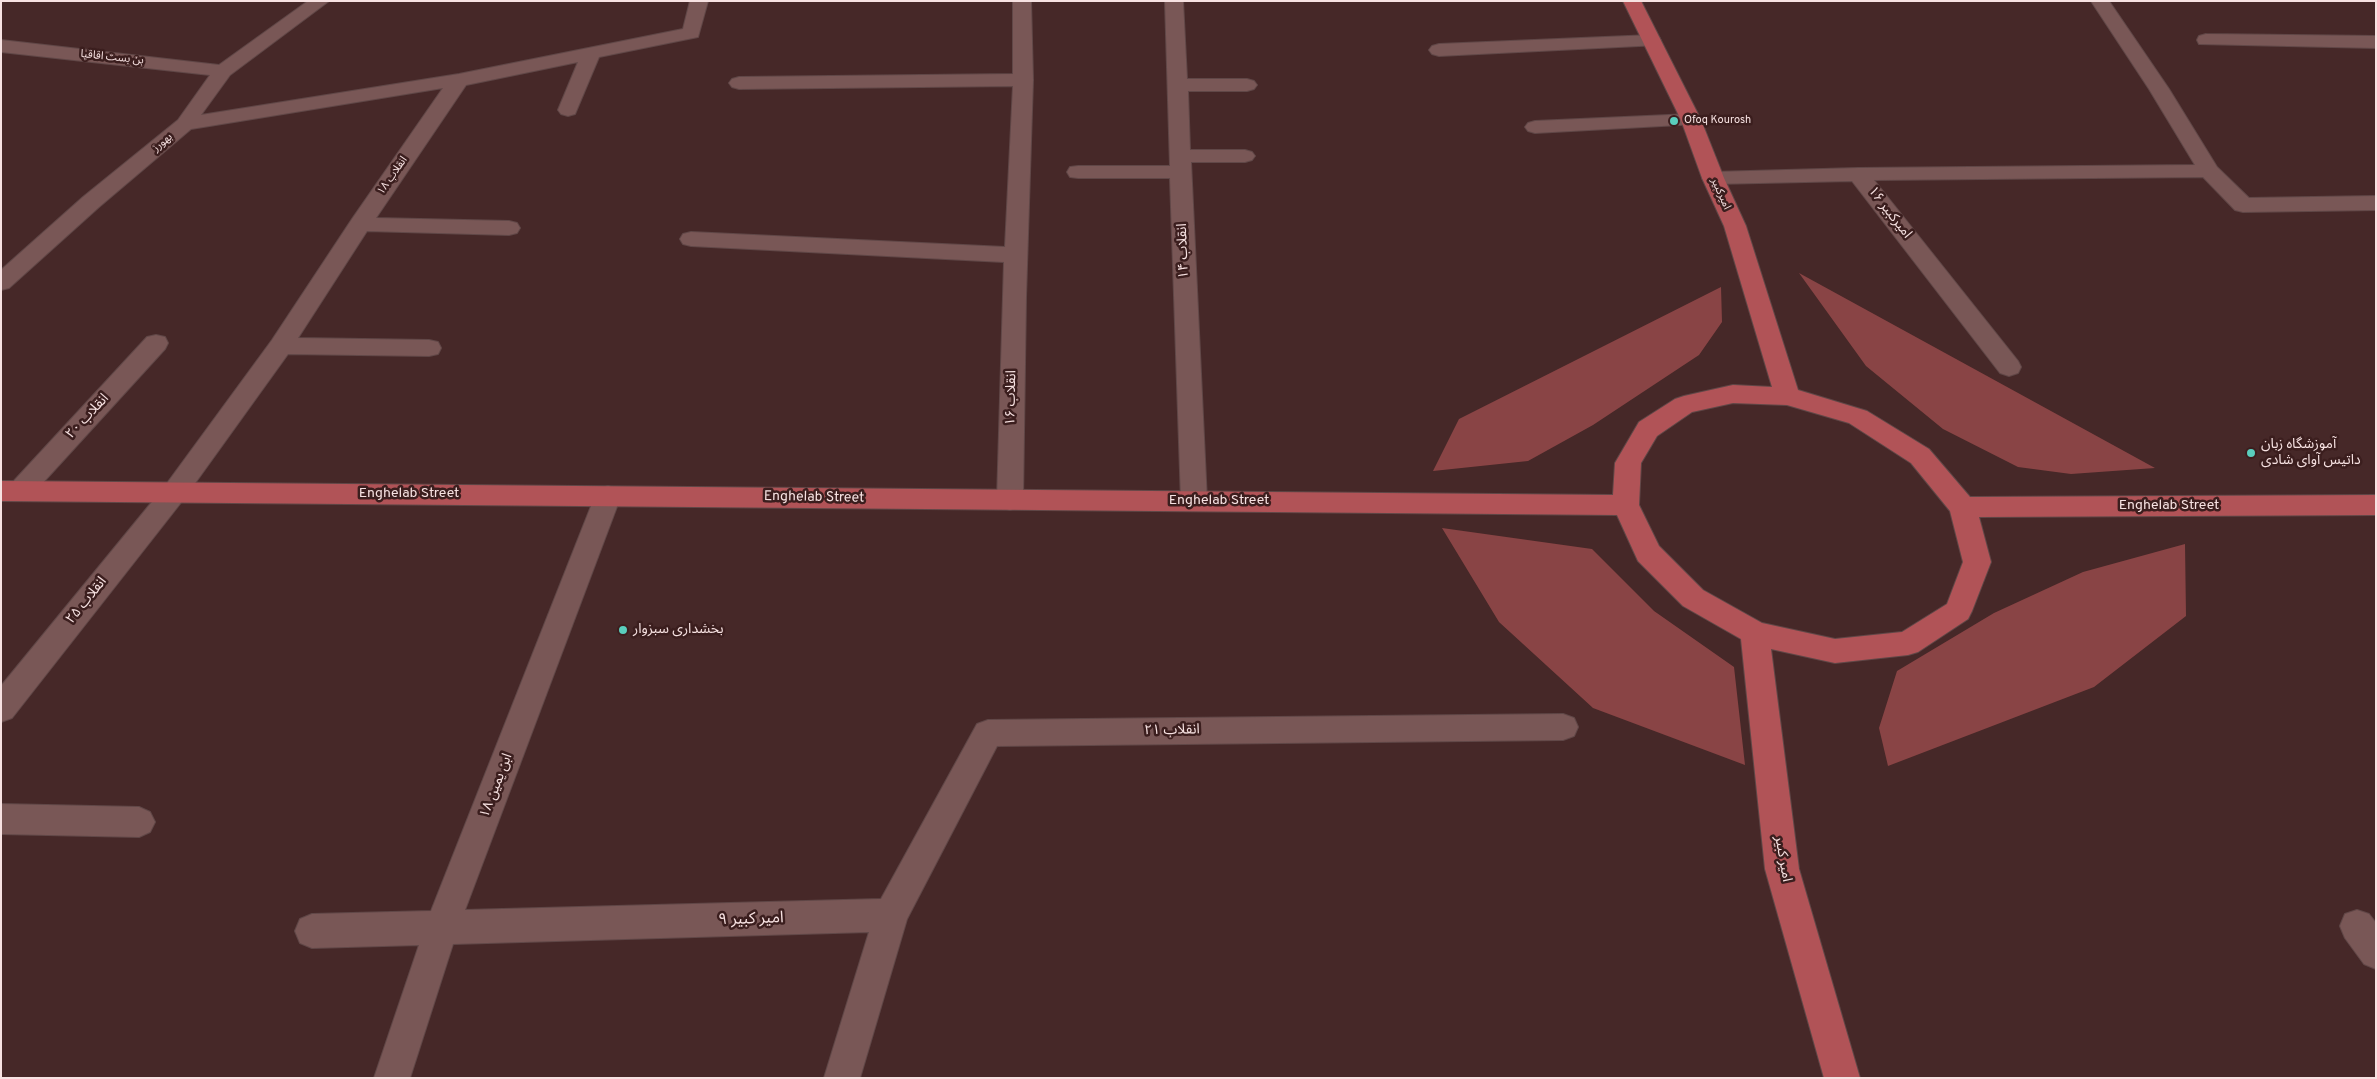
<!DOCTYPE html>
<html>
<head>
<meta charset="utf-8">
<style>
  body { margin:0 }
  #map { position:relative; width:2377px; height:1079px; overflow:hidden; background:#462828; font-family:Overpass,sans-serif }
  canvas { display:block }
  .frame { position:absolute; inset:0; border:2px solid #f7e2e2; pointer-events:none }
</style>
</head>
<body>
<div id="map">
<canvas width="2377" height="1079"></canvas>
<div class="frame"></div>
</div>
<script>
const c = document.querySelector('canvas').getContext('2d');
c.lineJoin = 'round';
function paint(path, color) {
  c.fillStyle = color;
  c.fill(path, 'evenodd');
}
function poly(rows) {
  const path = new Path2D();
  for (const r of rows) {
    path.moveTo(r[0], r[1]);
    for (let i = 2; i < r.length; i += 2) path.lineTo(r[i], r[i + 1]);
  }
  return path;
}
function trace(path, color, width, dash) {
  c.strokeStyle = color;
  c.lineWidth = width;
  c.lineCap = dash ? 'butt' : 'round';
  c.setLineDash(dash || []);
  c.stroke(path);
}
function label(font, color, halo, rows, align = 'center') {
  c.font = font + ' Overpass,"Noto Sans Arabic",sans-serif';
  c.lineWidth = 5;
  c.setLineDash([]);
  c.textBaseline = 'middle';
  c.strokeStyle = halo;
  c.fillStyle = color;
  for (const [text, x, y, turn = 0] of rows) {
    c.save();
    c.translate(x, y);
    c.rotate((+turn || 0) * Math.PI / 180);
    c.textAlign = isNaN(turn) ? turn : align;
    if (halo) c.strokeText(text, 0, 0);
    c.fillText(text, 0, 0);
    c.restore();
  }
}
paint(poly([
  [1799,273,2155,468,2071,474,2018,467,1943,429,1866,366],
  [1721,287,1722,322,1699,355,1593,425,1528,461,1433,471,1459,419],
  [1442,528,1592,549,1654,611,1734,667,1745,765,1593,708,1499,622],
  [2185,544,2186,616,2094,687,1888,766,1879,728,1897,671,1994,613,2083,572]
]), '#894445');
const minor = poly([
  [308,1,329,1,230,75,201,115,459,74,683,29,690,1,708,1,698,37,599,57,575,114,568,116,561,114,558,110,578,62,466,85,376,218,509,221,517,223,520,228,517,233,509,235,367,231,298,338,429,340,438,342,441,348,438,354,429,356,288,354,183,500,12,718,1,722,1,686,165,486,272,340,352,219,443,88,191,129,99,207,9,288,1,290,1,270,83,197,178,120,210,75,1,52,1,40,219,65,308,1],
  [1013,1,1031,1,1033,80,1026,297,1023,500,1019,507,1010,510,1001,507,997,500,1004,262,691,246,683,244,680,239,683,234,691,232,1005,247,1013,86,739,89,732,87,729,83,732,79,739,77,1013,74,1013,1],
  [1165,1,1183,1,1187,79,1247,79,1254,81,1257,85,1254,89,1247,91,1188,91,1190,150,1245,150,1252,152,1255,156,1252,160,1245,162,1191,162,1207,501,1203,508,1194,511,1185,508,1181,501,1170,178,1078,178,1070,177,1067,172,1070,167,1078,166,1170,166,1165,1],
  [2091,1,2109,1,2169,89,2217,167,2249,198,2376,196,2376,210,2243,212,2235,210,2203,177,1874,180,2018,361,2021,367,2018,373,2009,376,2000,373,1852,181,1713,184,1705,183,1702,178,1705,173,1713,172,1858,168,2195,165,2149,89,2091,1],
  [2206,34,2376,36,2376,48,2199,44,2197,40,2199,36,2206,34],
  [1652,35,1659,37,1661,41,1659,45,1439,56,1432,54,1429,50,1432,46,1439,44,1652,35],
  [1691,114,1698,116,1701,120,1698,124,1535,133,1528,131,1525,127,1528,123,1535,121,1691,114],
  [156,335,165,337,168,343,165,349,29,498,20,501,11,498,7,491,11,484,147,337,156,335],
  [608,486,617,489,621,496,465,910,881,899,977,724,988,720,1563,714,1574,718,1578,727,1574,736,1563,740,997,746,907,919,860,1078,824,1078,869,932,453,944,410,1078,374,1078,419,945,312,948,300,943,295,931,300,919,312,914,431,911,595,496,599,489,608,486],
  [1,804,139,807,150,812,155,822,150,832,139,837,1,834,1,804],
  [2357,910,2369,914,2376,923,2376,969,2364,964,2345,938,2340,926,2345,914,2357,910]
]);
const major = poly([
  [1623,1,1641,1,1701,120,1724,178,1746,226,1798,390,1867,411,1929,449,1970,497,2376,495,2376,515,1979,517,1991,562,1972,611,1968,619,1918,652,1908,655,1835,663,1771,649,1799,869,1860,1078,1824,1078,1765,869,1741,639,1683,606,1638,561,1617,515,1,501,1,481,1613,495,1615,463,1639,422,1675,399,1684,396,1733,385,1772,387,1724,226,1702,178,1681,120,1623,1],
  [1733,403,1787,405,1849,423,1911,463,1950,511,1963,562,1947,604,1902,632,1835,639,1762,623,1703,590,1659,546,1639,505,1641,463,1657,436,1692,412,1733,403]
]);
trace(minor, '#604747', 2);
trace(major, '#604747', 2);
paint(minor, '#795756');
paint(major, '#b15357');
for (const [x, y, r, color] of [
  [1674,121,5,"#5acebd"],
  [2251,453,5,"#5acebd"],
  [623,630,5,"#5acebd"]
]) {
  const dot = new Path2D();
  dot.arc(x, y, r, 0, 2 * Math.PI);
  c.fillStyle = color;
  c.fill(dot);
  trace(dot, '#3b1e1e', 2);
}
label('11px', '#f7e2e2', '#3b1e1e', [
  ["بن بست اقاقیا",112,58,6],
  ["بهورز",163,143,-40],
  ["انقلاب ۱۸",393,176,-55],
  ["امیرکبیر",1720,194,66]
]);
label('11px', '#f7e2e2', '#3b1e1e', [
  ["Ofoq Kourosh",1684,121]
], 'left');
label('14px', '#f7e2e2', '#3b1e1e', [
  ["امیرکبیر ۱۶",1889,213,52],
  ["انقلاب ۱۴",1184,251,-92],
  ["انقلاب ۱۶",1012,398,-89],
  ["انقلاب ۲۰",88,417,-47],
  ["Enghelab Street",409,494],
  ["Enghelab Street",814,498,1],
  ["Enghelab Street",1219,501],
  ["Enghelab Street",2169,506],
  ["انقلاب ۲۵",87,601,-51],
  ["انقلاب ۲۱",1172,731,-1],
  ["ابن یمین ۱۸",497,786,-69],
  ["امیر کبیر",1782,859,80]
]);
label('14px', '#f7e2e2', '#3b1e1e', [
  ["آموزشگاه زبان",2261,445],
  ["داتیس آوای شادی",2261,461],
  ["بخشداری سبزوار",633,630]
], 'left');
label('16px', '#f7e2e2', '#3b1e1e', [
  ["امیر کبیر ۹",751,920,-2]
]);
</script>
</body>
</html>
